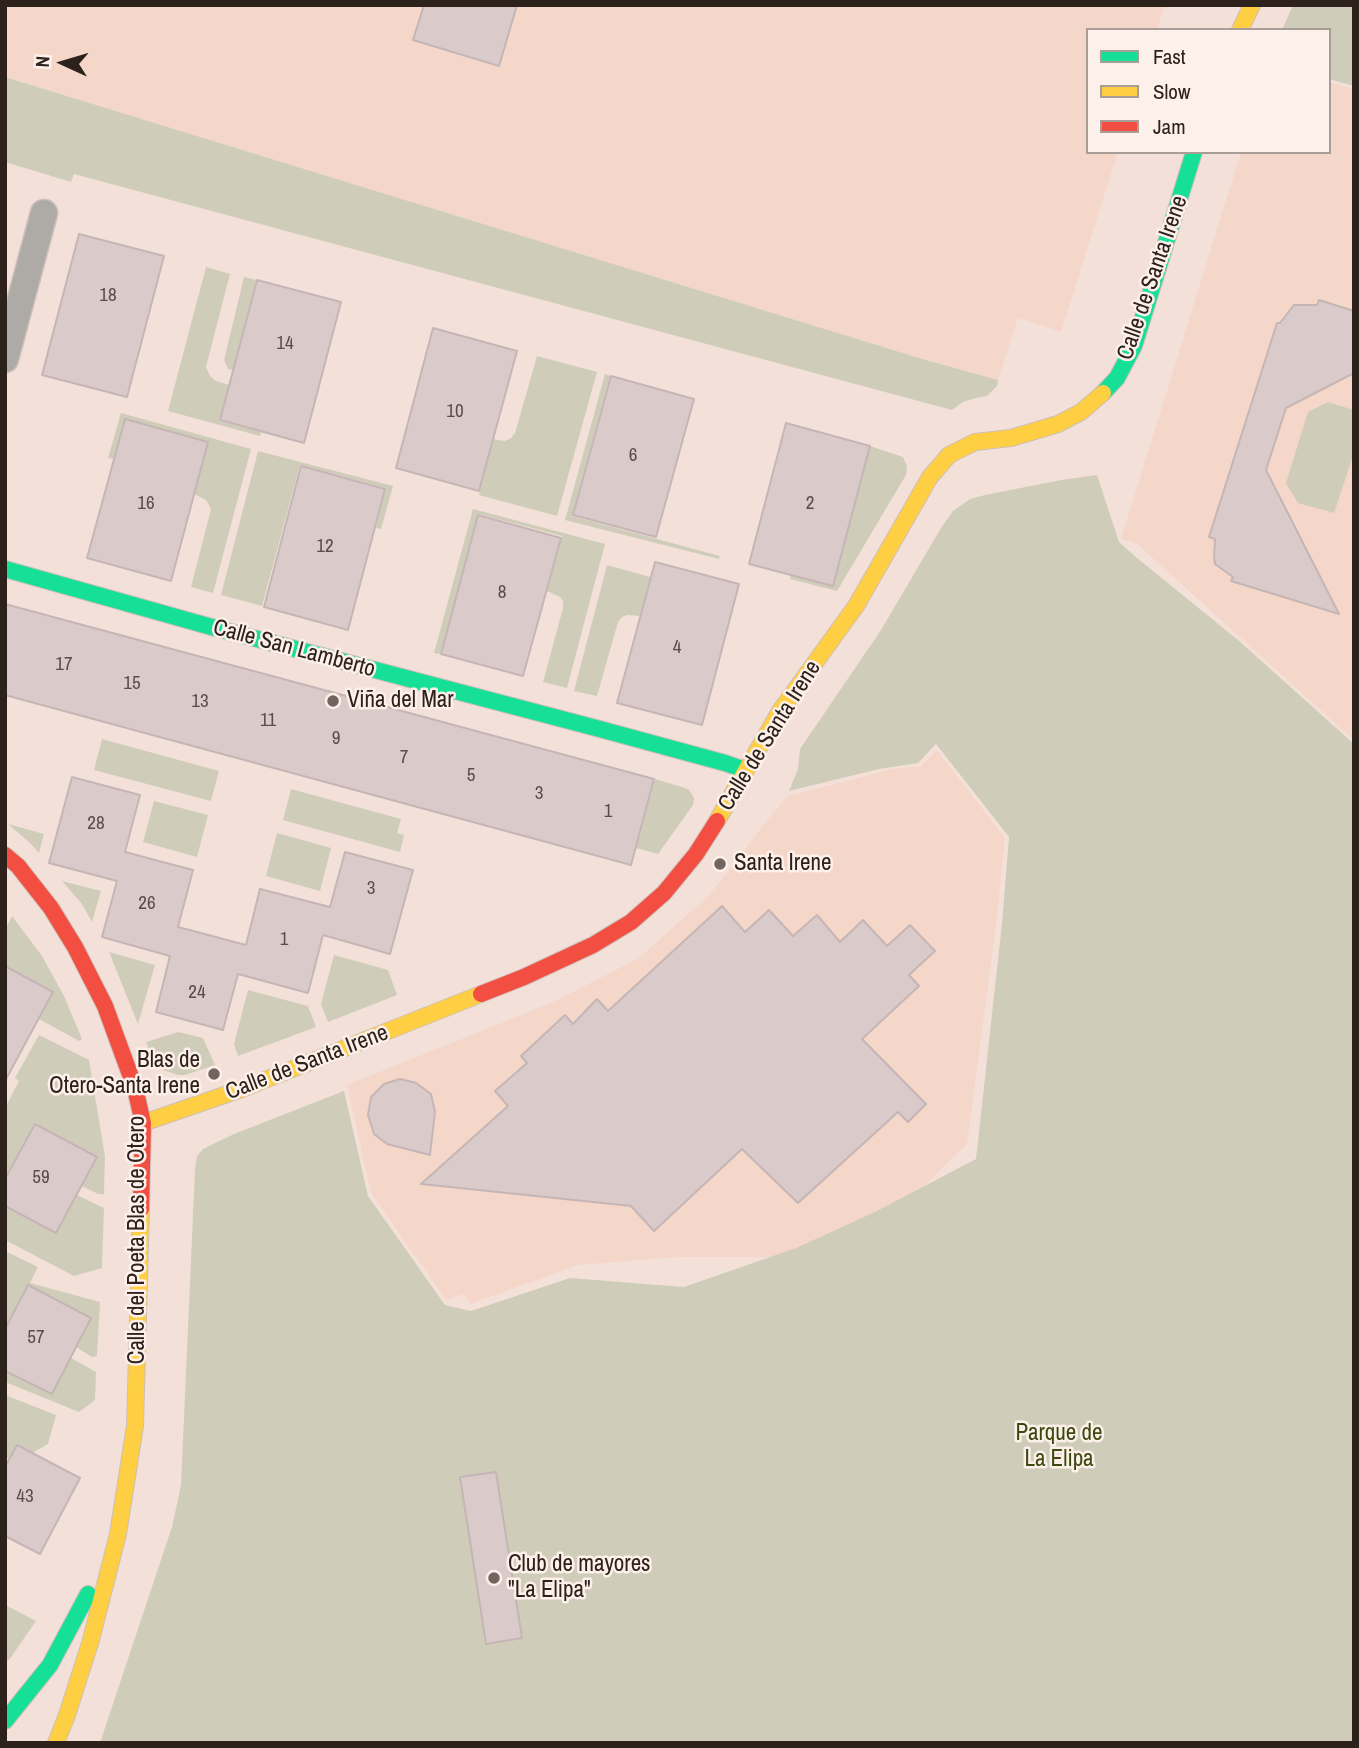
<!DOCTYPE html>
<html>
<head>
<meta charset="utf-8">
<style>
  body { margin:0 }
  #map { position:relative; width:1359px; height:1748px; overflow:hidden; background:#f3e1d9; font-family:"Archivo Narrow",sans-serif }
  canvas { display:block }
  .frame { position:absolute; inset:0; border:7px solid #2c211b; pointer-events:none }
  .legend { position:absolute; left:1086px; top:28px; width:245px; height:126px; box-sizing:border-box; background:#fdefe9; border:2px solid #a99d97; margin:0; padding:9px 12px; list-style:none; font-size:21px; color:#2c211b }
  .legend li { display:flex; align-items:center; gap:14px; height:35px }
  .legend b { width:35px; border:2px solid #a99d97 }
  .north { position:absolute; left:28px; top:28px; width:70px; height:70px; -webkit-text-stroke:5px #fdefe9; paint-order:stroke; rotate:274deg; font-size:19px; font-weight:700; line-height:28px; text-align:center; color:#2c211b }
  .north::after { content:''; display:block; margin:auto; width:24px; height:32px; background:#2c211b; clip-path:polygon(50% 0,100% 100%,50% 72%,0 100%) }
</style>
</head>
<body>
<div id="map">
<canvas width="1359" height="1748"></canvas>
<div class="frame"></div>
<ul class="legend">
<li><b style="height:9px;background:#16e098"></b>Fast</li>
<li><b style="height:9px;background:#ffcf43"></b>Slow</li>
<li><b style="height:9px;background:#f24e42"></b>Jam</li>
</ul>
<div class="north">N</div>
</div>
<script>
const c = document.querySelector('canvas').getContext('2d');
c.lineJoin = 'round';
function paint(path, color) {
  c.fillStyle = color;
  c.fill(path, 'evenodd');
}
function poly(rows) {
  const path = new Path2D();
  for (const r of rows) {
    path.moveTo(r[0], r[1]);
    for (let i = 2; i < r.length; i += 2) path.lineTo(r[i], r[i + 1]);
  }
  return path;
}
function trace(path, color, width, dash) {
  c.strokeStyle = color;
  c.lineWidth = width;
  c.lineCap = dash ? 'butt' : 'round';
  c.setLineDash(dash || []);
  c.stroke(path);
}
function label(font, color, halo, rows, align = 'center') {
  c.font = font + ' "Archivo Narrow",sans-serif';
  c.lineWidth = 5;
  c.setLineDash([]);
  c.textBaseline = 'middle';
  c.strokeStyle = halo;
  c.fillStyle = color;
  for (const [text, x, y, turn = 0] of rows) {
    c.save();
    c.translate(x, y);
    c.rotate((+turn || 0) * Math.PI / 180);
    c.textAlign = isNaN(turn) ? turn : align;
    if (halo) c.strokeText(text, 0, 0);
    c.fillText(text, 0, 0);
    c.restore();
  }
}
paint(poly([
  [5,5,1165,5,1157,30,1088,30,1088,152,1118,152,1061,332,1018,318,998,380,919,358,5,77],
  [1329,82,1354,89,1354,740,1137,544,1121,539,1241,152,1329,152],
  [937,750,1005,838,997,917,967,1144,851,1257,676,1257,578,1265,470,1304,463,1294,446,1300,371,1193,347,1085,524,1014,557,1000,639,958,707,897,729,871,763,825,788,796,893,769,921,766]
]), '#f5d7c9');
paint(poly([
  [1293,5,1354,5,1354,86,1329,79,1329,30,1282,30],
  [5,77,919,358,998,380,997,386,987,396,976,398,963,402,952,410,74,174,71,182,5,162],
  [206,267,230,274,206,367,210,376,216,381,229,385,219,421,261,432,260,436,168,411],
  [244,277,256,280,233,370,228,369,224,360],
  [537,356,597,372,557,516,479,495,493,439,505,441,511,438,515,433],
  [605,374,610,376,572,516,720,556,719,559,565,520],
  [1328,402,1354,410,1354,453,1334,513,1298,503,1286,483,1308,412],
  [121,413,251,449,213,593,191,587,211,509,206,500,194,494,207,442,125,419,114,459,108,458],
  [870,446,903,457,907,466,906,475,837,591,790,579,791,575,833,586],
  [258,451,393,486,381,529,376,528,386,488,300,465,262,606,221,595],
  [1097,475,1119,542,1137,558,1238,640,1354,744,1354,1743,100,1743,172,1527,181,1485,195,1169,197,1156,203,1149,234,1134,344,1091,368,1196,445,1305,471,1311,570,1278,684,1287,796,1248,875,1212,976,1159,1002,924,1009,837,936,744,918,763,879,769,789,791,798,769,800,749,881,630,941,528,953,511,970,499,985,495,1061,480],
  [473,509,605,544,567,688,543,682,563,608,563,601,560,597,547,591,562,536,479,514,440,654,434,653],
  [607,565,650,577,640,616,627,615,622,617,618,622,597,696,574,691],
  [102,739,219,771,211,801,94,770],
  [655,779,685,788,689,790,694,798,693,805,658,854,636,848],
  [291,789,401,819,397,833,404,835,400,852,283,820],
  [154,801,208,815,197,857,143,842],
  [8,824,44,834,39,853,30,843],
  [277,833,331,848,320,891,266,876],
  [62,881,101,891,92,922,82,904],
  [12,916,42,956,64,996,82,1039,79,1041,39,1019,53,992,5,966,5,930],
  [109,952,155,965,138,1024],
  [334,955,388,970,397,995,328,1022,321,1004],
  [248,990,308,1006,316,1027,238,1056,234,1044],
  [178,1032,203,1038,215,1065,185,1075,178,1075,163,1070,153,1059,146,1042],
  [39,1035,89,1060,105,1156,104,1194,98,1194,82,1186,97,1157,35,1124,5,1177,5,1108,19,1081,15,1078],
  [77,1195,104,1208,102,1268,74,1276,5,1240,5,1206,56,1233],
  [5,1251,38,1267,30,1283,100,1302,97,1356,92,1357,76,1347,91,1318,29,1286,5,1329],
  [71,1358,96,1372,95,1400,79,1412,5,1382,5,1371,52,1394],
  [5,1395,56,1415,48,1444,32,1453,17,1445,10,1459,5,1457],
  [5,1605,36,1621,9,1660,6,1661]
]), '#cfcdb9');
const building = poly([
  [424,5,517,5,499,66,413,40,424,5],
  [79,234,164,256,127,397,42,375,79,234],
  [257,280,341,302,304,443,220,420,257,280],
  [1319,300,1354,311,1354,373,1286,408,1266,470,1339,614,1231,581,1233,577,1215,564,1214,557,1215,539,1209,537,1277,323,1280,323,1294,305,1317,305,1319,300],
  [433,328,517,351,479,491,396,468,433,328],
  [611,376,694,399,656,537,573,515,611,376],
  [125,419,208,442,171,581,87,558,125,419],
  [786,423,870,446,833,586,749,564,786,423],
  [301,466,385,489,348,630,264,607,301,466],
  [478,515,561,538,523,676,441,654,478,515],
  [655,562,739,584,702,725,617,703,655,562],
  [5,604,654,779,631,865,5,695,5,604],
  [72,777,140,795,125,852,193,870,178,927,246,945,260,889,330,907,345,852,413,870,390,954,323,935,308,993,238,974,223,1030,156,1012,170,956,102,937,117,881,49,863,72,777],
  [722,906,745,932,769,910,793,936,817,915,840,942,863,920,887,946,910,925,935,951,909,975,919,986,862,1039,926,1104,908,1122,898,1112,798,1203,742,1149,654,1231,631,1206,421,1184,508,1106,495,1091,527,1063,521,1056,565,1015,573,1024,597,999,608,1011,722,906],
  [5,966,53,992,5,1081,5,966],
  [400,1079,416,1083,431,1094,435,1112,430,1155,387,1144,374,1134,368,1115,371,1097,384,1084,400,1079],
  [35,1124,97,1157,56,1233,5,1206,5,1179,35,1124],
  [28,1285,91,1318,52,1394,5,1371,5,1329,28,1285],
  [17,1445,80,1478,40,1554,5,1536,5,1467,17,1445],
  [496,1472,522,1638,486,1644,460,1477,496,1472]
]);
paint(building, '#dacbca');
trace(building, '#c5b6b5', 2);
const street = poly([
  [5,359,44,213]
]);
const fast = poly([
  [1103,393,1117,378,1134,346,1194,152],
  [5,569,208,626,596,728,725,763,745,770],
  [5,1721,50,1665,88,1594]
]);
const slow = poly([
  [1240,30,1252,5],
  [717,821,780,711,856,606,930,477,949,455,975,442,1011,438,1058,424,1081,412,1103,393],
  [143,1123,242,1089,481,994],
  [56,1743,67,1715,91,1640,118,1534,135,1426,141,1209]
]);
const jam = poly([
  [5,855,18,866,51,908,75,947,105,1006,135,1088,143,1123,141,1209],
  [481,994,524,977,593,945,631,922,664,893,696,854,717,821]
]);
trace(street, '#cdbfb9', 29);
trace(fast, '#cdbfb9', 18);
trace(slow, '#cdbfb9', 18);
trace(jam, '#cdbfb9', 18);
trace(street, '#aeaba6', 26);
trace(fast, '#16e098', 16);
trace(slow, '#ffcf43', 16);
trace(jam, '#f24e42', 16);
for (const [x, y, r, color] of [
  [333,701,7,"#72645e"],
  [720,864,7,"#72645e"],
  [214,1074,7,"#72645e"],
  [494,1578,7,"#72645e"]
]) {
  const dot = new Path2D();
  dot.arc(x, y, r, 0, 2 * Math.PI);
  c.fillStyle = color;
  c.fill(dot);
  trace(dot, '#fdefe9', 2.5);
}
label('19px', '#594d48', null, [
  ["18",108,296],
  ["14",285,344],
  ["10",455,412],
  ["6",633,456],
  ["16",146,504],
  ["2",810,504],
  ["12",325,547],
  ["8",502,593],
  ["4",677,648],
  ["17",64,665],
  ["15",132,684],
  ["13",200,702],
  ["11",268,721],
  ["9",336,739],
  ["7",404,758],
  ["5",471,776],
  ["3",539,794],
  ["1",608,812],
  ["28",96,824],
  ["3",371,889],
  ["26",147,904],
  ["1",284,940],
  ["24",197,993],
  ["59",41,1178],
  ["57",36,1338],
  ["43",25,1497]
]);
label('23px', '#2c211b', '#fdefe9', [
  ["Calle de Santa Irene",1153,278,-71],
  ["Calle San Lamberto",294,649,15],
  ["Calle de Santa Irene",770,736,-58],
  ["Calle de Santa Irene",307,1063,-21],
  ["Calle del Poeta Blas de Otero",138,1240,-90]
]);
label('23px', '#2c211b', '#fdefe9', [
  ["Viña del Mar",347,701],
  ["Santa Irene",734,864],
  ["Blas de",200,1061,"right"],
  ["Otero-Santa Irene",200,1087,"right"],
  ["Club de mayores",508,1565],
  ["\"La Elipa\"",508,1591]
], 'left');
label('23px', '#3b490f', '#fdefe9', [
  ["Parque de",1059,1434],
  ["La Elipa",1059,1460]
]);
</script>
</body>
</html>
